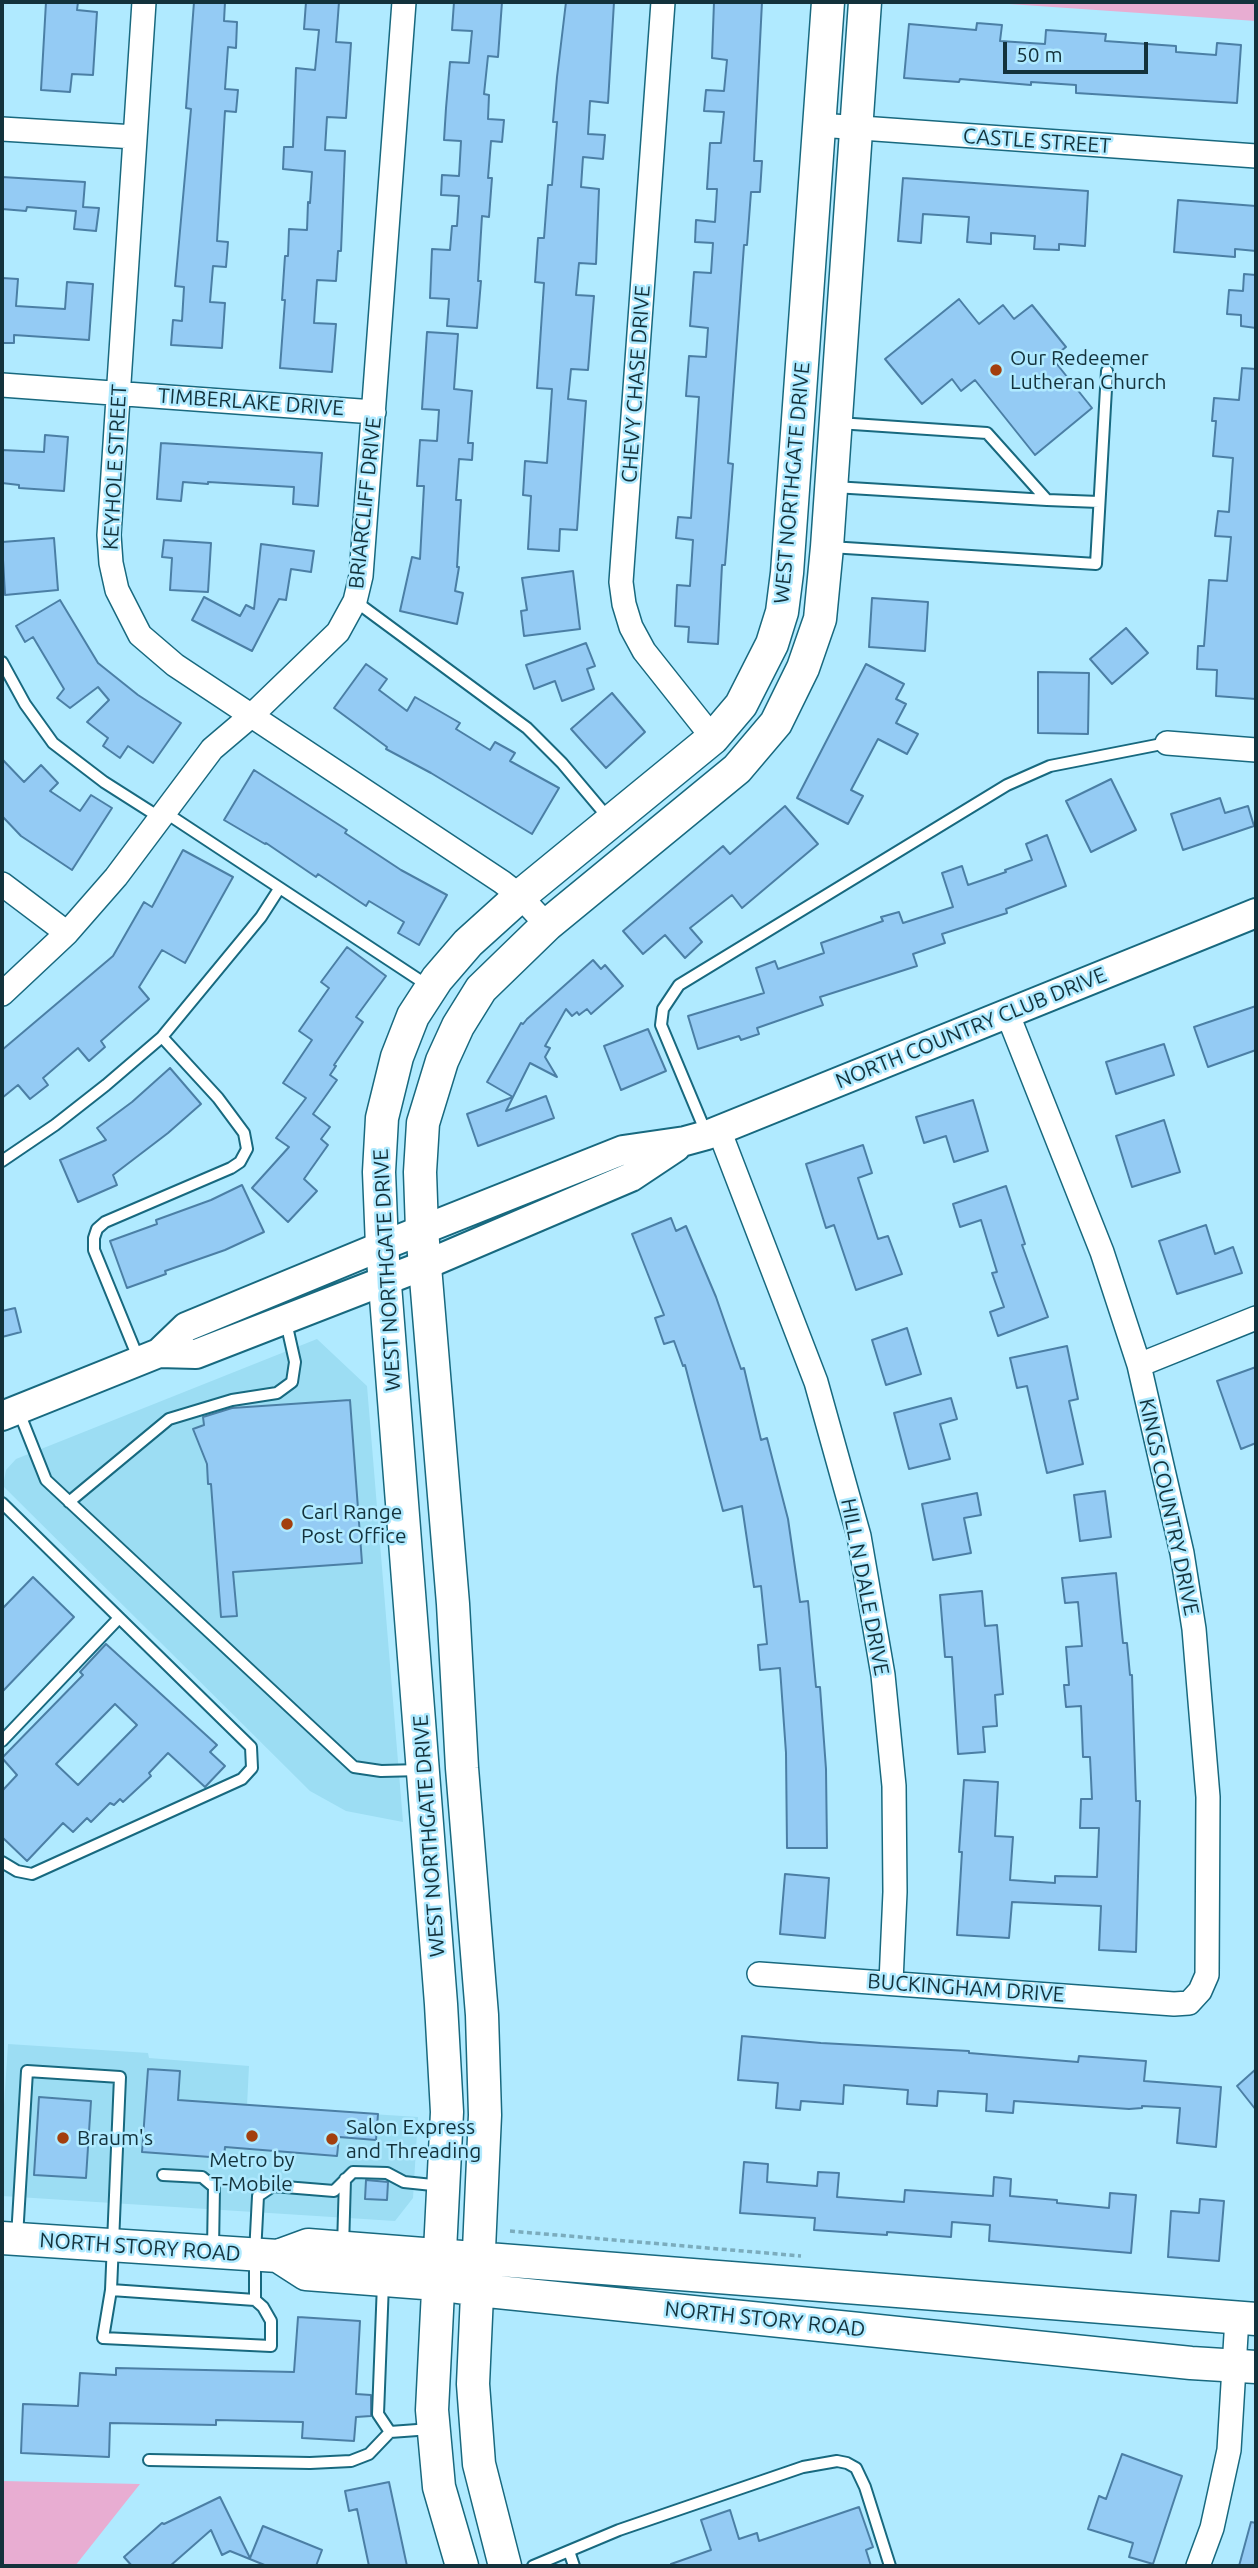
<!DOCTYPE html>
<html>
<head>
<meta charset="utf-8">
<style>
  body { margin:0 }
  #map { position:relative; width:1258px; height:2568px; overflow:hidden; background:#b0eaff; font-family:Ubuntu,sans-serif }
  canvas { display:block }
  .frame { position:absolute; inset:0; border:4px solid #13323c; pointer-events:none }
  .scale { position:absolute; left:1003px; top:42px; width:145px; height:32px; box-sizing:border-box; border:4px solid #13323c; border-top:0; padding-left:9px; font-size:21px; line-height:24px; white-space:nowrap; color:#13323c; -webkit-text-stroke:5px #b0eaff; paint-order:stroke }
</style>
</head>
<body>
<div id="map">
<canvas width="1258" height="2568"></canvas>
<div class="frame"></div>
<div class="scale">50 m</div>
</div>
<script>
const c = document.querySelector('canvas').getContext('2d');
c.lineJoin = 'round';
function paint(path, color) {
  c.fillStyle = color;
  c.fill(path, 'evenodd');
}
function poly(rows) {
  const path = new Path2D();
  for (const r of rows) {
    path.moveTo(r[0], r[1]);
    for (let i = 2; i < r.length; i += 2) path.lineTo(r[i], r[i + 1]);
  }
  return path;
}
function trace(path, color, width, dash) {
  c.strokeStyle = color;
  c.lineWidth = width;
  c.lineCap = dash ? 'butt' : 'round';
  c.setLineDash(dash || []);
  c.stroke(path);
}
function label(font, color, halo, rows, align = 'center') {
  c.font = font + ' Ubuntu,sans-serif';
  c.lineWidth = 5;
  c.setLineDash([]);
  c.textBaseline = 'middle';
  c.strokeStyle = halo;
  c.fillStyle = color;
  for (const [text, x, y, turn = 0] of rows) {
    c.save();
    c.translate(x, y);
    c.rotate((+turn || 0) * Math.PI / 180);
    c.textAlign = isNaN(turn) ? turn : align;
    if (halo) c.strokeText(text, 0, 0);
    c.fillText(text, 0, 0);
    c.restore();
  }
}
paint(poly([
  [317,1339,367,1386,403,1822,346,1811,310,1791,3,1486,6,1470,16,1459],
  [8,2044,148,2053,149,2058,249,2066,247,2106,418,2117,413,2198,395,2221,2,2196,2,2135]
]), '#9cddf3');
paint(poly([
  [980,2,1256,2,1256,21],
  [2,2481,140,2484,75,2566,2,2566]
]), '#e8add2');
const building = poly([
  [46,2,78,2,77,10,97,12,93,75,72,74,70,92,41,90,46,2],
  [194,2,225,2,224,21,237,22,236,48,228,47,225,89,238,90,236,112,225,111,217,241,228,242,226,267,213,266,210,302,225,303,222,348,171,345,173,320,182,321,184,287,175,286,191,109,186,108,194,2],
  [306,2,339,2,336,42,351,43,346,118,327,117,325,150,345,151,341,251,338,251,336,281,317,280,314,323,336,324,332,372,280,368,285,300,282,300,285,256,288,256,289,229,307,230,308,202,310,203,312,172,283,169,284,147,293,147,296,68,315,70,319,30,304,29,306,2],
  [454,2,502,2,498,57,488,56,484,94,489,95,488,119,504,120,502,142,491,141,488,178,492,178,489,217,482,216,478,281,481,281,477,328,447,326,449,299,430,298,432,249,450,250,452,226,457,226,459,196,441,195,442,175,459,176,461,141,444,140,446,108,450,62,469,63,472,31,452,30,454,2],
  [566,2,614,2,608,103,590,101,588,134,605,135,603,159,583,157,581,187,599,189,596,264,579,263,576,295,594,296,588,370,571,369,568,399,586,401,577,530,560,529,559,551,528,549,531,496,523,495,525,461,547,463,552,389,537,388,544,283,535,282,538,238,544,238,548,185,552,185,557,122,553,122,557,77,566,2],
  [714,2,762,2,754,161,762,161,760,192,751,192,747,245,744,245,728,463,733,464,725,565,722,565,718,644,688,642,689,627,675,626,677,585,690,586,693,540,676,538,678,517,691,518,699,397,686,396,689,356,706,357,708,328,690,326,694,272,711,273,713,243,695,242,696,220,715,222,717,189,707,189,710,143,721,143,724,112,704,111,706,90,724,91,727,60,712,58,714,2],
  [977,23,1002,25,1000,41,1045,44,1046,30,1106,34,1105,41,1176,46,1176,52,1216,55,1217,43,1241,45,1237,103,1076,93,1076,85,1031,82,1031,85,960,79,959,82,904,78,909,24,976,30,977,23],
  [2,177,85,182,83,207,99,208,96,231,74,229,76,211,27,207,26,211,2,209,2,177],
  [903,178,1088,191,1085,246,1059,244,1059,250,1034,249,1035,236,991,233,991,244,967,242,969,217,923,214,921,243,898,241,903,178],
  [1178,200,1256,206,1256,251,1235,249,1235,257,1174,252,1178,200],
  [1244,274,1256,275,1256,328,1241,326,1241,315,1227,314,1229,290,1243,291,1244,274],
  [2,278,18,279,16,306,65,309,67,282,93,284,89,340,14,335,14,343,2,343,2,278],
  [959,299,979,324,1003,305,1014,319,1032,305,1066,347,1052,358,1092,408,1035,455,975,380,961,391,952,379,922,404,885,359,959,299],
  [427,332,458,334,454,389,472,391,468,443,473,443,472,460,459,459,456,500,461,500,457,567,459,567,455,591,463,593,457,624,400,611,412,557,420,559,424,486,417,486,420,440,437,441,439,410,422,409,427,332],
  [1242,368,1256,369,1256,699,1216,696,1217,670,1197,669,1198,646,1204,646,1209,580,1227,581,1231,537,1215,536,1218,511,1229,512,1233,458,1213,456,1216,421,1212,421,1214,398,1239,400,1242,368],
  [45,435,68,437,64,491,19,488,19,485,2,483,2,450,44,452,45,435],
  [161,443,322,453,318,506,293,504,294,487,208,482,208,484,183,482,181,501,157,499,161,443],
  [54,538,58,590,5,595,2,542,54,538],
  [164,540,211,543,208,592,170,590,172,558,162,557,164,540],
  [261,544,314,551,311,572,291,569,286,600,279,599,252,651,192,620,204,597,240,616,246,605,254,609,261,544],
  [573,571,580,629,524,636,521,611,527,610,522,578,573,571],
  [872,598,928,602,925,651,869,647,872,598],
  [60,600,98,663,138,695,181,723,153,763,128,746,120,758,103,746,108,738,87,722,109,700,98,687,70,708,57,698,64,689,33,637,25,642,16,626,60,600],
  [1126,628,1148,653,1112,684,1090,659,1126,628],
  [586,643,595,666,587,669,594,689,562,701,555,681,534,689,526,665,586,643],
  [366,664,387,679,379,690,407,711,415,697,460,723,456,729,490,750,495,742,515,753,510,761,559,788,532,834,431,773,386,749,387,747,334,708,366,664],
  [866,664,904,684,896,699,906,704,896,723,918,734,907,754,878,739,851,790,863,796,848,824,797,798,866,664],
  [1038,672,1089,673,1088,734,1038,733,1038,672],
  [612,693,645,732,606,768,571,729,612,693],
  [2,759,24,782,41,765,58,783,50,791,80,811,91,795,112,808,72,870,21,836,2,816,2,759],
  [254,770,347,830,345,833,401,870,447,895,419,945,398,933,404,922,369,901,366,906,318,874,316,877,266,843,265,844,224,820,254,770],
  [1111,779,1136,830,1091,852,1066,801,1111,779],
  [1220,798,1225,813,1248,806,1254,826,1183,850,1171,814,1220,798],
  [785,806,818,844,742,908,732,895,690,928,702,942,685,958,665,935,643,954,623,931,723,846,730,854,785,806],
  [1047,835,1066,886,1006,909,1007,913,942,934,945,943,913,954,917,966,820,997,823,1005,757,1028,759,1034,741,1040,739,1036,698,1049,688,1016,764,993,756,968,775,961,778,969,824,953,821,943,883,921,881,917,899,912,903,923,953,907,942,873,962,866,968,885,1006,872,1005,870,1032,860,1026,844,1047,835],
  [183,850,233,877,185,963,162,950,139,987,149,999,101,1041,105,1047,89,1061,78,1048,43,1078,48,1085,30,1099,18,1085,2,1098,2,1050,113,956,144,902,152,907,183,850],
  [347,947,386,976,356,1017,363,1022,334,1065,336,1066,330,1075,337,1080,313,1114,330,1127,321,1139,328,1145,304,1179,317,1191,288,1222,252,1188,289,1147,276,1138,306,1098,283,1083,312,1040,299,1031,329,988,321,982,347,947],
  [593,960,601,969,605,965,623,986,591,1014,587,1009,579,1015,577,1012,572,1016,566,1009,545,1046,550,1048,545,1057,557,1077,530,1063,506,1111,546,1096,554,1118,478,1146,467,1114,513,1097,487,1082,521,1023,523,1024,527,1019,593,960],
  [1256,1006,1256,1050,1208,1067,1194,1027,1256,1006],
  [648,1029,666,1071,621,1090,604,1046,648,1029],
  [1164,1044,1174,1075,1116,1094,1106,1062,1164,1044],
  [170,1068,201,1104,168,1133,113,1175,117,1185,78,1202,60,1160,106,1140,97,1128,132,1102,170,1068],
  [973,1100,988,1151,954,1162,946,1136,924,1143,916,1117,973,1100],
  [1164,1120,1180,1172,1132,1187,1116,1136,1164,1120],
  [863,1145,872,1173,858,1178,878,1239,888,1236,902,1274,856,1290,834,1225,826,1228,806,1164,863,1145],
  [242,1185,264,1232,225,1250,165,1271,166,1274,127,1288,110,1241,157,1224,156,1220,211,1200,242,1185],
  [1006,1186,1025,1244,1022,1245,1048,1317,998,1336,990,1312,1004,1307,992,1273,997,1272,981,1220,960,1227,953,1204,1006,1186],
  [671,1218,676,1231,686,1226,716,1297,741,1369,744,1368,761,1440,767,1438,788,1519,800,1602,808,1601,816,1687,820,1687,826,1769,827,1848,787,1848,786,1753,780,1668,760,1670,758,1645,767,1644,761,1586,754,1587,742,1506,723,1511,685,1365,683,1366,674,1341,664,1344,655,1318,664,1315,632,1234,671,1218],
  [1206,1225,1215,1254,1233,1247,1242,1273,1177,1294,1159,1241,1206,1225],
  [15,1308,21,1332,2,1337,2,1311,15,1308],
  [907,1328,921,1374,886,1385,872,1340,907,1328],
  [1067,1346,1078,1399,1069,1401,1083,1464,1047,1473,1027,1386,1017,1388,1010,1358,1067,1346],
  [1256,1367,1256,1443,1241,1449,1217,1381,1256,1367],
  [951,1398,957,1419,940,1424,950,1459,909,1469,894,1413,951,1398],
  [350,1400,362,1563,233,1572,237,1616,221,1617,211,1484,208,1484,207,1464,193,1429,204,1425,203,1417,232,1408,350,1400],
  [1105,1491,1111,1537,1080,1541,1074,1495,1105,1491],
  [977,1493,981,1515,964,1518,971,1553,933,1560,922,1504,977,1493],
  [1116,1573,1123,1643,1127,1643,1130,1675,1132,1675,1136,1801,1140,1801,1136,1952,1099,1950,1101,1906,1012,1902,1009,1938,957,1935,962,1852,959,1852,964,1780,998,1782,995,1836,1013,1837,1010,1880,1055,1883,1055,1876,1097,1877,1099,1828,1080,1828,1081,1799,1092,1799,1090,1757,1083,1757,1081,1706,1066,1707,1064,1685,1069,1685,1066,1647,1082,1646,1078,1602,1065,1603,1062,1578,1116,1573],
  [33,1577,74,1617,2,1692,2,1609,33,1577],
  [982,1591,985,1626,997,1625,1003,1694,995,1695,997,1726,983,1727,985,1752,958,1754,952,1657,945,1657,940,1595,982,1591],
  [106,1644,217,1745,210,1752,225,1766,205,1787,168,1753,149,1773,151,1776,123,1802,120,1799,114,1805,110,1803,91,1822,87,1818,73,1832,63,1823,27,1861,2,1837,2,1791,17,1775,2,1758,83,1675,80,1672,106,1644],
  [115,1704,137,1725,78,1785,56,1764,115,1704],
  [785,1874,829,1878,825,1938,780,1934,785,1874],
  [742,2036,821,2043,969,2051,969,2053,1078,2062,1079,2056,1146,2061,1144,2081,1221,2087,1216,2147,1177,2143,1180,2108,1142,2106,1142,2108,1129,2109,1014,2101,1013,2113,986,2111,987,2094,938,2091,937,2106,907,2104,908,2090,844,2085,843,2104,801,2101,800,2110,776,2108,778,2083,738,2080,742,2036],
  [148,2069,180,2071,178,2100,378,2114,376,2140,339,2137,337,2156,225,2147,224,2158,142,2152,148,2069],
  [1256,2069,1256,2110,1237,2086,1256,2069],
  [39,2097,91,2101,86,2178,34,2175,39,2097],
  [744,2162,768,2164,767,2182,817,2186,818,2172,839,2173,837,2197,904,2202,905,2190,993,2196,994,2177,1011,2179,1010,2196,1057,2200,1057,2203,1109,2208,1110,2193,1136,2195,1131,2253,989,2241,990,2225,952,2222,951,2237,887,2232,887,2235,814,2230,815,2218,740,2213,744,2162],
  [366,2180,388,2182,387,2200,365,2199,366,2180],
  [1200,2199,1224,2201,1219,2261,1168,2257,1171,2211,1199,2213,1200,2199],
  [298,2317,360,2321,356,2394,371,2395,371,2416,356,2417,354,2441,302,2438,303,2422,216,2420,216,2425,110,2423,109,2457,21,2453,23,2404,78,2406,80,2373,116,2375,116,2368,294,2372,298,2317],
  [1122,2454,1182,2476,1153,2564,1129,2557,1133,2543,1088,2529,1099,2496,1106,2499,1122,2454],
  [389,2482,407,2566,369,2566,357,2509,349,2511,345,2491,389,2482],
  [220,2497,250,2558,263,2526,322,2550,316,2566,267,2566,230,2551,222,2555,211,2530,170,2566,132,2566,124,2557,162,2523,164,2524,220,2497],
  [859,2507,873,2547,866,2550,871,2566,671,2566,671,2564,711,2550,701,2520,730,2510,739,2539,757,2533,759,2541,859,2507],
  [1251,2522,1256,2523,1256,2566,1239,2566,1251,2522]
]);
paint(building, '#94cbf4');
trace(building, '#4b7fa5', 2);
const service = poly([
  [834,487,1047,500,987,433,838,423],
  [1047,500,1099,502],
  [830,547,1096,564,1107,371],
  [355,601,527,728,562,763,610,820],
  [2,662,25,704,53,743,104,782,159,817],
  [163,811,430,987],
  [707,1135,661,1025,663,1009,679,985,1007,785,1050,766,1167,743],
  [2,1161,55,1125,106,1085,162,1037],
  [139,1360,94,1250,94,1238,97,1229,105,1222,231,1168,240,1162,247,1149,244,1133,218,1098,162,1037,261,917,279,889],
  [19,1412,46,1480,354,1767,381,1771,421,1770],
  [69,1502,169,1419,232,1400,277,1393,292,1382,295,1362,286,1322],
  [2,1503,251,1747,252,1768,242,1779,32,1874,17,1871,2,1862],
  [2,1741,119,1618],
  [163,2175,202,2177,214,2187,213,2249],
  [17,2237,27,2071,120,2077,111,2290,103,2338,271,2346,271,2321,263,2307,255,2300,111,2290],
  [343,2247,345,2179],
  [383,2283,378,2414,390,2432,431,2429],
  [255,2300,255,2254,258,2196,273,2186,334,2191,353,2172,387,2173,404,2182,442,2186],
  [149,2460,310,2463,351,2461,369,2454,390,2432],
  [569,2551,574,2566],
  [533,2566,619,2530,803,2467,837,2461,847,2463,856,2468,865,2487,890,2566]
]);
const minor = poly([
  [144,2,109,535,111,563,117,590,140,635,175,665,502,882,520,896,547,925],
  [663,2,621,582,624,604,631,627,644,651,713,738],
  [819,125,1256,156],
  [2,129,135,137],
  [2,385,374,412],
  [1167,743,1256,750],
  [2,884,67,933],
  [2,994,67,933,116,877,212,749,252,715,338,632,355,601,361,576,404,2],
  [719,1130,816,1382,859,1536,883,1675,894,1786,895,1892,891,1982],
  [1139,1365,1256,1318],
  [759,1974,1174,2004,1189,2003,1200,1991,1207,1975,1208,1797,1194,1629,1182,1553,1139,1365,1102,1252,1008,1015],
  [1198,2566,1212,2528,1229,2450,1237,2318]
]);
const tertiary = poly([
  [159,1353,196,1354,425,1265,631,1177,676,1147],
  [2,1416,159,1353,186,1327,382,1246,623,1150,685,1141,707,1135,1256,913]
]);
const secondary = poly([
  [2,2238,278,2256,308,2245,1256,2319],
  [278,2256,306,2274,437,2284,478,2290,1191,2363,1256,2367],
  [462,2566,439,2487,432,2410,447,2112,441,2004,382,1246,379,1172,382,1118,397,1057,413,1016,437,979,468,943,520,896,713,738,741,705,772,644,782,612,787,573,828,2],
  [505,2566,479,2464,473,2384,485,2115,482,2015,462,1768,453,1604,422,1230,420,1172,423,1123,442,1061,458,1026,481,989,547,925,737,769,776,723,803,668,820,619,827,547,865,2]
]);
trace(service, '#18697f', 14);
trace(minor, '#18697f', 26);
trace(tertiary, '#18697f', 32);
trace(secondary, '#18697f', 35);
trace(poly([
  [510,2231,801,2256]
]), '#7bacbd', 3.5, [5, 3.5]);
trace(service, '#fff', 10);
trace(minor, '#fff', 23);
trace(tertiary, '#fff', 28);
trace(secondary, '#fff', 32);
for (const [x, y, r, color] of [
  [996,370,7,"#a33f0e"],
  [287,1524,7,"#a33f0e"],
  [252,2136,7,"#a33f0e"],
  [63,2138,7,"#a33f0e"],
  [332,2139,7,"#a33f0e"]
]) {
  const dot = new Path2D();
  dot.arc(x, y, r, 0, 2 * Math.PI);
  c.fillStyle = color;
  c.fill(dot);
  trace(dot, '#b0eaff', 2.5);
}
label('21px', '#13323c', '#b0eaff', [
  ["CASTLE STREET",1037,141,4],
  ["CHEVY CHASE DRIVE",636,384,-86],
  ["TIMBERLAKE DRIVE",251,402,4],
  ["KEYHOLE STREET",115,467,-87],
  ["WEST NORTHGATE DRIVE",792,483,-85],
  ["BRIARCLIFF DRIVE",365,503,-84],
  ["NORTH COUNTRY CLUB DRIVE",971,1028,-22],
  ["WEST NORTHGATE DRIVE",387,1270,-93],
  ["KINGS COUNTRY DRIVE",1169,1507,78],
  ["HILL N DALE DRIVE",865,1587,79],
  ["WEST NORTHGATE DRIVE",429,1836,-94],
  ["BUCKINGHAM DRIVE",966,1988,4],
  ["NORTH STORY ROAD",140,2247,4],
  ["NORTH STORY ROAD",765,2319,6]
]);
label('21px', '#13323c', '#b0eaff', [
  ["Our Redeemer",1010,358],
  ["Lutheran Church",1010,382],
  ["Carl Range",301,1512],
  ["Post Office",301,1536],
  ["Salon Express",346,2127],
  ["and Threading",346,2151],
  ["Braum's",77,2138],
  ["Metro by",252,2160,"center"],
  ["T-Mobile",252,2184,"center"]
], 'left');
</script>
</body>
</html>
